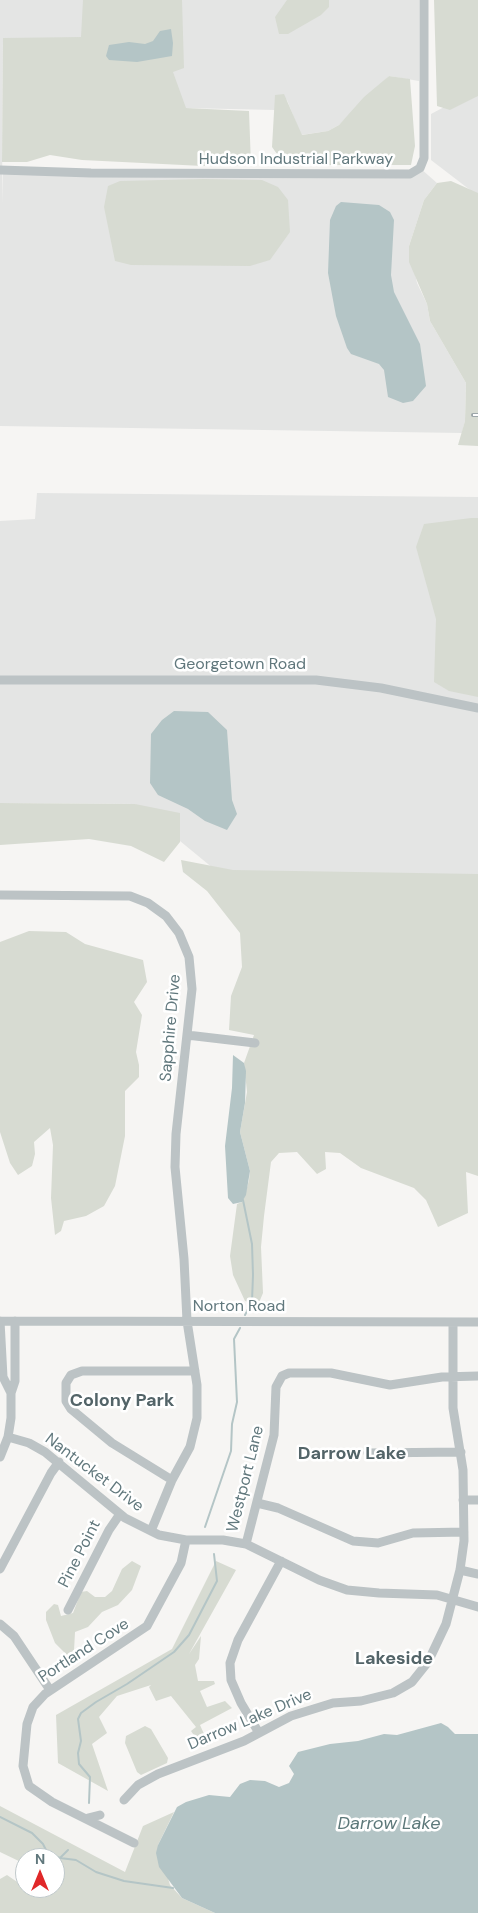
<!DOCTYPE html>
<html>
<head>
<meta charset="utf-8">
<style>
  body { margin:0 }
  #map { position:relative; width:478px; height:1913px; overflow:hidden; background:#f6f5f3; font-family:"DM Sans",sans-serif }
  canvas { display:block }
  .north { position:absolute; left:15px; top:1848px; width:50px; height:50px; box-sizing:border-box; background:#fff; border:1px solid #c0c9cb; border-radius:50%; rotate:0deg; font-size:14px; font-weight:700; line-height:20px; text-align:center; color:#61787d }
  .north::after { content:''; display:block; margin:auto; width:18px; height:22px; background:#e02829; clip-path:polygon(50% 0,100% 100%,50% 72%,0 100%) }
</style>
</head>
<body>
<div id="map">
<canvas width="478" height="1913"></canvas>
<div class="north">N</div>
</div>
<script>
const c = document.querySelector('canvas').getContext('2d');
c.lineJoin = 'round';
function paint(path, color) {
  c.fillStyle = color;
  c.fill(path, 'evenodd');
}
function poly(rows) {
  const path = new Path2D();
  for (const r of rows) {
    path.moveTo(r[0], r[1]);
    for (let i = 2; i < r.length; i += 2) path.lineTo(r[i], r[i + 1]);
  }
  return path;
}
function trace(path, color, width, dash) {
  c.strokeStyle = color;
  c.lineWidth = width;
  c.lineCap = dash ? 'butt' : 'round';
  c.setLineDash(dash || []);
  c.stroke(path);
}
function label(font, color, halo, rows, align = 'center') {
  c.font = font + ' "DM Sans",sans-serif';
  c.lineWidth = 5;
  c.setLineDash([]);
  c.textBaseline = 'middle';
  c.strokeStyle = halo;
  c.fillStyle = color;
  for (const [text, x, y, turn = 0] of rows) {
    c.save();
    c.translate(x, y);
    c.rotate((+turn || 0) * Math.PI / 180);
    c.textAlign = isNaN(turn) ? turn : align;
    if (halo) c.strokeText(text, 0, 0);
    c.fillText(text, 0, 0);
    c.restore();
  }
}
paint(poly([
  [0,0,419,0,419,81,389,76,339,125,328,131,301,135,287,100,275,95,275,110,186,108,3,38,2,203,3,170,404,175,420,168,437,183,424,200,409,246,417,283,427,304,430,321,466,383,465,421,462,433,0,426],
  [478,89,478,193,474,193,431,160,431,114],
  [37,493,478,497,478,881,225,878,135,804,0,803,0,521,35,519]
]), '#e4e5e4');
paint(poly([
  [83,0,182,0,184,68,173,72,186,108,249,111,251,165,203,166,82,160,50,155,27,162,2,162,3,38,81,37],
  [287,0,329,0,329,7,321,15,288,34,279,34,275,17],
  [434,0,478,0,478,96,450,110,437,106],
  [389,76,410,79,415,146,411,165,309,165,282,161,272,147,275,95,284,94,302,135,328,131,339,125,364,97],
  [204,179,262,180,278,187,288,200,290,232,270,260,250,266,131,265,115,261,104,207,108,186,120,181],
  [451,181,478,193,478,446,458,445,465,421,466,383,430,321,427,304,409,262,409,246,424,200,437,183],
  [471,518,478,518,478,697,449,691,434,682,436,619,416,547,424,524],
  [0,803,135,804,180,813,180,842,164,862,131,846,89,839,0,845],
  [181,860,233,870,478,874,478,1176,466,1172,468,1213,438,1227,426,1200,414,1188,361,1168,340,1153,325,1152,326,1169,317,1174,297,1152,279,1153,271,1162,264,1216,261,1247,263,1293,258,1305,245,1301,233,1275,230,1256,237,1204,242,1202,245,1195,249,1180,250,1171,240,1132,247,1092,244,1063,254,1035,229,1030,231,996,242,967,240,933,207,891,183,872],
  [29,931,66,932,85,944,143,960,147,982,134,1002,142,1015,136,1052,139,1065,139,1077,125,1091,125,1136,115,1186,104,1206,86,1216,64,1221,61,1231,55,1235,51,1198,53,1145,50,1128,34,1142,35,1154,32,1166,18,1175,10,1163,0,1132,0,942],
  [132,1561,141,1566,132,1590,118,1605,102,1612,88,1627,75,1632,74,1651,70,1658,55,1643,46,1620,46,1612,54,1604,58,1605,61,1616,73,1613,81,1592,87,1591,95,1597,105,1597,112,1591,122,1569],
  [216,1561,236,1570,189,1654,201,1636,199,1659,195,1665,198,1681,214,1681,215,1684,200,1691,207,1707,225,1701,232,1708,200,1725,209,1745,202,1747,191,1731,196,1727,171,1696,156,1701,149,1687,151,1685,117,1696,99,1717,107,1733,92,1744,108,1791,58,1763,56,1715,172,1649],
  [145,1726,151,1729,168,1758,167,1763,141,1775,137,1772,125,1743,126,1736],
  [0,1806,125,1872,143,1826,174,1812,158,1845,170,1885,182,1898,215,1913,0,1913,0,1879,7,1875,26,1888,55,1888,55,1858,25,1858,25,1864,0,1852]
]), '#d7dbd2');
paint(poly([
  [171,29,173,43,172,56,137,62,109,60,106,56,109,45,129,42,145,44,153,41,160,31],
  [341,202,379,205,390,212,394,220,391,275,394,292,420,344,426,386,413,401,403,403,388,397,384,370,379,364,351,354,347,348,336,316,328,273,330,220,336,206],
  [174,711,208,712,227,730,232,800,237,814,227,830,205,821,188,809,158,795,150,783,151,734,162,720],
  [233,1055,244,1063,246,1071,245,1103,240,1132,250,1171,246,1195,242,1202,233,1204,228,1198,225,1146,232,1088],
  [441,1723,448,1727,455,1734,478,1734,478,1913,215,1913,182,1898,159,1867,156,1853,158,1845,177,1807,186,1802,209,1795,230,1797,240,1784,250,1780,265,1781,279,1787,289,1783,294,1774,289,1766,298,1752,330,1744,358,1741,384,1734,397,1735]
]), '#b4c5c6');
trace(poly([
  [243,1200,252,1244,253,1275,252,1301,245,1315],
  [205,1527,231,1451,232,1424,237,1402,234,1339,240,1328],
  [89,1803,90,1777,79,1764,78,1753,81,1741,78,1719,81,1713,96,1702,127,1684,174,1652,189,1635,217,1581,214,1554],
  [0,1817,32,1833,43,1844,47,1852,60,1858,76,1860,96,1872,124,1881,173,1888],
  [60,1858,68,1850]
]), '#b4c5c6', 2);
trace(poly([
  [0,170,91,173,410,174,420,168,424,158,424,0],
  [0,680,316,680,381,688,478,708],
  [0,895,130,896,148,903,166,916,179,933,189,957,192,989,176,1134,175,1167,184,1259,187,1321,197,1385,197,1418,190,1447,172,1480,151,1531],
  [187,1035,255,1043],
  [0,1321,478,1322],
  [0,1321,3,1377,11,1393],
  [8,1437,29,1443,45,1452,125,1518,159,1535,186,1540,223,1540,246,1544,319,1580,347,1590,379,1593,437,1595,478,1607],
  [368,1453,461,1452],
  [0,1457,8,1437,11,1418,11,1393,15,1381,15,1321],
  [172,1480,112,1443,71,1409,66,1401,66,1383,71,1375,82,1371,195,1371],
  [463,1500,478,1500],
  [257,1503,278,1508,353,1541,378,1543,413,1533,464,1532],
  [246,1544,274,1435,276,1387,282,1376,289,1373,331,1373,390,1385,442,1377,478,1376],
  [0,1569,51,1473,59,1462],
  [460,1570,478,1574],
  [68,1610,109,1530,120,1514],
  [0,1624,14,1636,50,1690],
  [259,1733,241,1703,231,1680,230,1663,238,1640,281,1561],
  [124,1800,138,1785,158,1774,244,1741,291,1716,333,1703,361,1701,393,1693,412,1682,428,1662,446,1624,460,1570,464,1541,463,1470,453,1408,453,1322],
  [88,1818,100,1815],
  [134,1843,52,1802,29,1786,23,1766,27,1724,33,1707,45,1694,147,1626,181,1563,186,1540]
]), '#bcc3c5', 9);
const rail = poly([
  [473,415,478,415]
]);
trace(rail, '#9ca6a9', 4);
trace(rail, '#fff', 2, [5.5]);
label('16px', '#61787d', '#fff', [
  ["Hudson Industrial Parkway",296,160],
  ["Georgetown Road",240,665],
  ["Sapphire Drive",171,1028,-85],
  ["Norton Road",239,1307],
  ["Nantucket Drive",94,1473,37],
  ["Westport Lane",246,1479,-76],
  ["Pine Point",80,1554,-63],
  ["Portland Cove",84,1651,-33],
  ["Darrow Lake Drive",250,1720,-23]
]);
label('bold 18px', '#536468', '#fff', [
  ["Colony Park",122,1401],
  ["Darrow Lake",352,1454],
  ["Lakeside",394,1659]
]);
label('italic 18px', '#5c7879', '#fff', [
  ["Darrow Lake",389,1824]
]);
</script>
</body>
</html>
